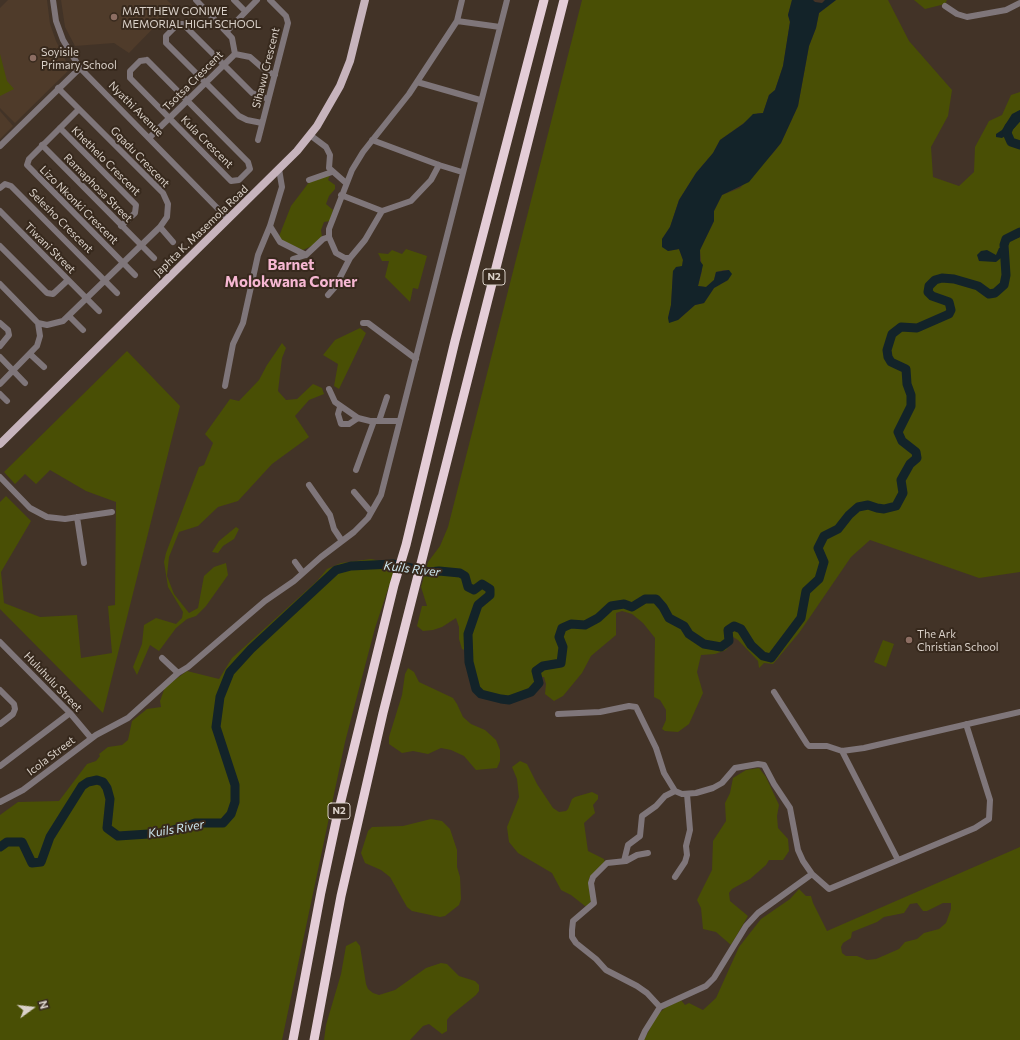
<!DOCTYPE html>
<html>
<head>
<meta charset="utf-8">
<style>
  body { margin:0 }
  #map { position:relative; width:1020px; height:1040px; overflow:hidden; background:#423327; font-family:Commissioner,sans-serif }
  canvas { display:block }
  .north { position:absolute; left:12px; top:988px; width:40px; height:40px; -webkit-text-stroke:3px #37291d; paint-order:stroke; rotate:75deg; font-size:11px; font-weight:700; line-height:16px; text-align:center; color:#dad1c9 }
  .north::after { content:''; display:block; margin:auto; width:14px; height:18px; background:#dad1c9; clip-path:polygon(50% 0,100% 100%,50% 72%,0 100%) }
</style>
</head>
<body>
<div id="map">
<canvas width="1020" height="1040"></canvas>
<div class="north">N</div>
</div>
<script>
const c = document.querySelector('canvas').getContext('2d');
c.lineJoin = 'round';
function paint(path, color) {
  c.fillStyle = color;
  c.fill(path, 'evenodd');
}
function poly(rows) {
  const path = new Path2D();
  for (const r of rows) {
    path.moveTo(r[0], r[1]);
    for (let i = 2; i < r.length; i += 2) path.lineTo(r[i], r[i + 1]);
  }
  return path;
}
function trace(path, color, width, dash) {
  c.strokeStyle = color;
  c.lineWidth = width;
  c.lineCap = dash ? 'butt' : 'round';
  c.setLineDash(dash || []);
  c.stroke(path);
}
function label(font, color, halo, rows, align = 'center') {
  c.font = font + ' Commissioner,sans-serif';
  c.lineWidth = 4;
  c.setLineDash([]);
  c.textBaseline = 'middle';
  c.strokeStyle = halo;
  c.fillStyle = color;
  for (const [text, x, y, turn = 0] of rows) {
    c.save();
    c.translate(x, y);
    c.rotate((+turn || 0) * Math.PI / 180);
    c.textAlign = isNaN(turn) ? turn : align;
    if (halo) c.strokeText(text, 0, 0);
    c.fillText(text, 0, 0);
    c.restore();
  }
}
paint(poly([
  [8,0,47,0,50,24,56,41,70,69,15,123,0,108,0,8],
  [61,0,167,0,174,7,129,53,114,43,75,46,65,27],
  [0,111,13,126,0,139]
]), '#4f3b2a');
paint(poly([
  [582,0,792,0,788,15,790,22,783,66,775,90,769,95,763,113,758,113,720,140,713,153,696,173,679,200,670,227,662,239,668,251,679,249,683,260,682,267,673,271,671,305,668,318,678,320,695,305,704,303,714,288,728,280,729,270,724,270,716,272,714,280,706,287,698,286,702,271,700,250,714,221,714,211,722,195,740,188,774,152,781,143,798,106,809,46,816,28,819,13,836,0,888,0,909,41,952,90,948,116,931,147,933,177,959,186,974,172,975,147,989,121,1002,115,1011,95,1020,92,1020,572,979,578,870,540,851,557,799,633,773,664,764,663,759,668,758,661,738,640,733,637,726,650,715,654,701,655,697,672,703,693,689,724,678,732,665,731,662,729,666,720,666,710,660,700,654,697,655,638,643,623,632,614,622,611,616,613,616,635,591,656,582,673,563,696,554,701,545,694,546,684,544,677,538,677,539,683,531,692,517,698,509,700,501,699,481,694,476,689,473,681,470,670,469,652,462,649,459,639,459,627,456,618,442,627,433,630,423,631,417,626,422,606,427,606,421,587,428,562,440,546,448,527],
  [914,0,947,0,945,4,925,9],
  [0,54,7,81,14,89,0,96],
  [330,175,328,180,335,185,335,189,329,196,326,204,333,210,330,221,324,222,321,230,322,237,314,245,303,250,278,239,291,206,310,181],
  [406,249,427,256,418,289,413,288,410,302,385,277,389,261,382,261,378,253,388,254,392,250,402,254],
  [360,328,366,333,339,389,334,386,338,364,323,355,335,340],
  [282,343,286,348,282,358,278,391,286,400,297,399,313,384,322,388,324,394,309,400,295,416,309,437,272,464,238,501,218,507,198,526,179,532,169,557,167,576,174,594,189,613,198,608,204,576,214,567,226,563,228,575,206,606,196,616,187,619,176,628,159,651,150,645,137,675,133,667,142,644,144,625,156,618,176,624,182,618,183,612,168,587,164,562,166,553,199,467,204,465,213,443,205,434,230,399,239,401,259,380,267,365],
  [127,351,180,406,103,713,0,609,0,502,6,496,31,521,1,572,4,603,40,617,77,615,81,658,112,653,108,606,115,605,116,502,86,491,50,470,36,484,25,474,15,484,4,472],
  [236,527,239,529,234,539,223,546,218,553,212,552,219,541],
  [371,559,386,562,395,568,375,628,345,742,282,1040,0,1040,0,815,18,802,59,801,87,764,96,761,100,756,99,754,108,747,122,745,128,740,132,721,147,709,161,707,160,701,165,687,187,671,219,679,232,658,317,581,327,569,341,563],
  [883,640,894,644,886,667,874,662],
  [408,668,414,672,419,682,453,698,457,704,463,717,471,724,485,730,496,740,500,750,500,761,497,768,476,770,464,756,451,750,441,748,428,754,413,751,402,753,389,744,389,737,402,695,405,674],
  [520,761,527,764,537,784,553,808,559,812,566,811,568,809,572,799,575,797,592,792,598,795,598,799,593,805,595,813,584,823,588,851,604,859,605,863,589,878,589,890,592,900,588,906,585,906,571,895,561,890,552,873,518,853,509,842,507,827,519,797,517,779,512,767],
  [759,768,766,777,779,805,777,816,778,828,788,839,789,851,783,860,769,860,766,865,750,879,732,889,729,893,730,901,748,916,731,945,716,932,703,929,701,908,697,900,712,870,713,841,726,821,725,803,730,793,733,778,746,770],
  [431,819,442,821,450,829,457,850,457,867,460,877,461,899,459,905,445,916,440,917,412,911,407,907,390,877,381,870,365,863,361,853,368,831,372,827,403,826],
  [1020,847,1020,1040,644,1040,657,1015,665,1008,681,1000,685,1005,689,1003,703,1010,716,998,739,947,761,919,790,899,799,889,806,896,811,896,813,903,827,931],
  [917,903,923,911,927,911,943,903,951,903,951,909,946,923,939,929,924,933,917,939,905,942,899,949,876,959,867,960,857,956,846,956,842,953,841,947,843,943,851,938,852,932,877,922,884,917,904,913,910,904],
  [356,941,360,946,366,984,368,989,373,993,379,995,395,990,426,968,441,963,447,964,459,976,475,981,479,985,479,991,476,995,450,1016,447,1020,447,1031,442,1034,429,1024,423,1026,410,1040,324,1040,326,1025,341,974,346,946]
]), '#494f05');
paint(poly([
  [792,0,813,0,815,2,822,3,825,0,836,0,819,13,816,28,809,46,798,106,781,143,749,182,722,195,714,211,714,221,700,250,700,261,703,265,698,286,706,287,714,280,716,272,729,270,732,274,728,280,714,288,704,303,695,305,678,320,669,323,668,318,671,305,673,271,676,267,682,266,683,260,679,249,668,251,662,247,662,239,670,227,679,200,696,173,713,153,720,140,743,124,753,114,763,113,769,95,775,90,783,66,790,22,788,15],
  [1020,110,1020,121,1011,132,1002,138,996,137,996,134,1002,130,1012,114],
  [1020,229,1020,237,1010,241,1001,258,996,262,979,261,977,255,981,251,987,250,996,255,999,248,1003,248,1002,241,1004,238]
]), '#132329');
trace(poly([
  [1020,115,1009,127,1007,133,1011,142,1020,145],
  [0,847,7,842,22,842,32,863,41,862,50,837,82,786,88,782,97,780,103,782,107,788,110,799,107,828,118,836,164,833,195,823,223,823,231,814,235,802,235,785,216,727,220,697,230,672,251,649,336,570,351,566,393,564,429,572,439,571,460,573,465,576,468,587,474,590,482,584,490,589,490,595,478,605,468,634,469,662,476,689,481,694,501,699,509,700,531,692,539,683,536,671,543,666,561,663,563,647,559,637,562,628,571,624,585,625,598,618,611,606,624,604,632,607,645,599,656,599,663,607,669,618,684,626,689,634,704,644,721,647,729,641,728,630,734,626,741,629,751,645,763,656,771,658,801,618,806,591,819,579,824,562,818,548,824,536,838,529,849,515,858,507,868,505,877,508,884,509,896,506,903,493,901,480,910,464,917,458,916,452,902,441,898,432,911,406,911,395,907,384,906,369,891,362,888,357,887,350,892,334,901,327,917,328,949,314,951,310,949,302,932,296,928,292,929,286,935,280,942,278,954,279,978,286,989,294,995,293,1004,285,1006,275,1004,245,1006,239,1020,232]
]), '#132329', 9);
trace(poly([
  [53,0,56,21,63,40,80,68,228,219],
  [234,0,245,11],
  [945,6,957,14,967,17,1006,10,1020,3],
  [457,21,462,0],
  [227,31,257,0],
  [235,54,250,57,266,71,275,75],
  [147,60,248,162,250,169,239,180,231,181,130,78,130,71,140,61,147,60],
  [417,82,480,100],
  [79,109,29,159,27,165,135,275],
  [262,123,247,120,239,116,166,43,166,36,178,24,183,24,252,93,268,99],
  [60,128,136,205,135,213,121,226],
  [310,135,326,147,330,155,329,168,346,183],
  [150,137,235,54,232,38,196,0],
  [258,140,288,23,286,16,270,0],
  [372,140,439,165,462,172],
  [42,145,154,258],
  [0,146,80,68],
  [439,165,431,180,411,201,382,211,365,240,350,258,345,258,336,253,329,237,329,229,352,170,363,152,409,94,457,21,500,27],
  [309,180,332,172],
  [0,188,5,184,11,186,117,293],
  [341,195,382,211],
  [0,211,99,311],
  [270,226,280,242,306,255],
  [160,227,173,242],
  [0,246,47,293,53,294,68,280],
  [293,259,306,255,323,239,329,237],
  [0,284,38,323,47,325,63,321,160,227,167,217,168,204,163,193,58,88],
  [328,295,335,287,350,258],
  [69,316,83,330],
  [0,323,8,330,9,335,0,346],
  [363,323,368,323,416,359],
  [30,354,44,367],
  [0,357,25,383],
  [0,384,37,346,40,336,38,323],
  [225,386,233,344,243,323,258,255,270,226,282,187,279,169],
  [329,389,335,402,358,418,370,421,399,421],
  [0,394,7,401],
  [340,407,338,414,341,424,349,424,358,418],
  [379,421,387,397],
  [356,470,374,421],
  [0,477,30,508,47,517,65,519,112,512],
  [309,485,330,515,334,529,342,541],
  [354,492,371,512],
  [77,517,84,563],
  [295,562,303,573],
  [0,642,70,713,91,738],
  [162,658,178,673],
  [0,690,14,704,15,709,13,714,0,724],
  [774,692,807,744,809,746,827,746,842,751,864,748,1020,712],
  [558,714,600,712,629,706,636,707,656,748,664,773,675,791,682,794,696,793,713,788,722,783,735,768,758,764,764,765,774,784,790,808,798,850,803,861,812,874,829,889,975,828,989,819,990,800,966,724],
  [842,751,898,860],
  [0,766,70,713],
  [0,802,23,790,96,735,128,718,178,673,188,667,265,601,294,581,321,557,354,532,368,518,381,495,507,0],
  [648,853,637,855,626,861,607,863,593,877,591,883,594,903,573,921,572,930,572,937,576,943,596,959,606,970,637,986,647,993,660,1007],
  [624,861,628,845,640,836,642,816,656,806,665,796,675,791],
  [675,877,685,862,687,855,686,846,690,830,687,794],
  [641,1040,645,1031,660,1007,706,986,714,978,746,926,758,913,812,874]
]), '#7f767a', 6);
trace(poly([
  [0,444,297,151,317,126,340,86,350,61,365,0]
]), '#c7b4bd', 8);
trace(poly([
  [293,1040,321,892,337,817,394,585,406,545,455,341,544,0],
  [314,1040,341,896,383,713,564,0]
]), '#e4cdd7', 9);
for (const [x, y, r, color] of [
  [114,17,4,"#8d6e63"],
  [33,58,4,"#8d6e63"],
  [909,640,4,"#8d6e63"]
]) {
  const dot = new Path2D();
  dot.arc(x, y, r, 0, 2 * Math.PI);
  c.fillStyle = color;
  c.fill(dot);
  trace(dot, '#37291d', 1.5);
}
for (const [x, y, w] of [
  [494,277,22],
  [339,811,22]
]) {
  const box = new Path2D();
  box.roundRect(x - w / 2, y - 8, w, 16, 3);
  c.fillStyle = '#37291d';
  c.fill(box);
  trace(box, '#dad1c9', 1);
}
label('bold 10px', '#dad1c9', null, [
  ["N2",494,277],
  ["N2",339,811]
]);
label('11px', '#dad1c9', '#37291d', [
  ["MATTHEW GONIWE",122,11],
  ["MEMORIAL HIGH SCHOOL",122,24],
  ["Soyisile",41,52],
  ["Primary School",41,65],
  ["The Ark",917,634],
  ["Christian School",917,647]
], 'left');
label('11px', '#dad1c9', '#37291d', [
  ["Sihawu Crescent",266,68,-76],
  ["Tsotsa Crescent",193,81,-45],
  ["Nyathi Avenue",136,109,45],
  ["Kula Crescent",207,142,45],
  ["Gqadu Crescent",140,157,46],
  ["Khethelo Crescent",106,161,45],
  ["Ramaphosa Street",98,188,45],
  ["Lizo Nkonki Crescent",79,205,45],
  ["Selesho Crescent",61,221,45],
  ["Japhta K. Masemola Road",201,231,-44],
  ["Tiwani Street",50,248,45],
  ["Huluhulu Street",53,682,46],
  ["Icola Street",51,756,-37]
]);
label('italic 12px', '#cde8f1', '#37291d', [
  ["Kuils River",412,569,7],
  ["Kuils River",176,829,-10]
]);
label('bold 15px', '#f6b7d2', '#37291d', [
  ["Barnet",291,265],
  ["Molokwana Corner",291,282]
]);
</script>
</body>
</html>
